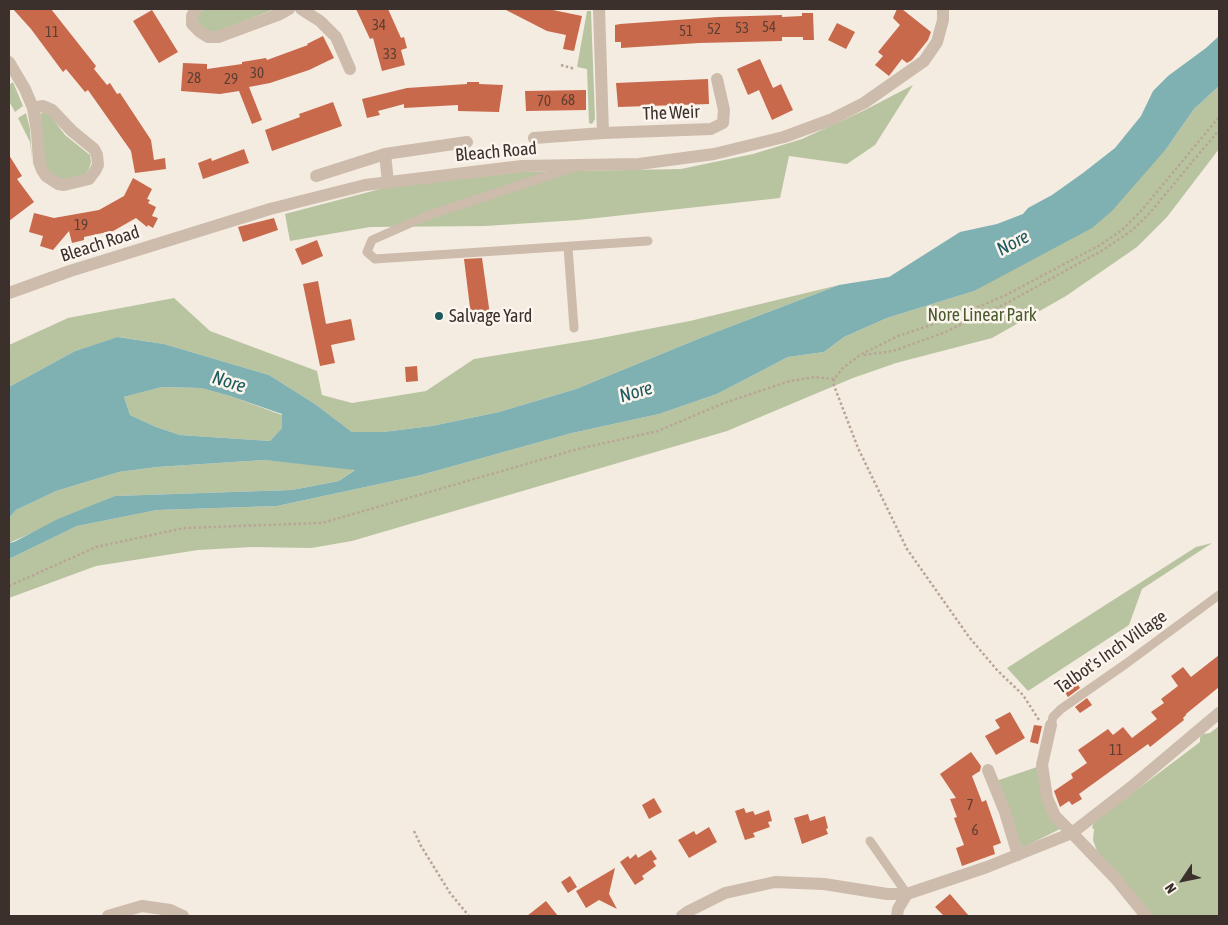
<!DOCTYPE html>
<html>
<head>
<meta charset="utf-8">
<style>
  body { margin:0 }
  #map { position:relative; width:1228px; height:925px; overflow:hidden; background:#f4ebe1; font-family:"Asap Condensed",sans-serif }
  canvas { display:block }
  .frame { position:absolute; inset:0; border:10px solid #3b302b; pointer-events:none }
  .north { position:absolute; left:1158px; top:855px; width:50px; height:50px; -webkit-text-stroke:4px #fbf5ee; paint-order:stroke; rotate:236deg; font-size:14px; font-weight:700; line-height:20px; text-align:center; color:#3b302b }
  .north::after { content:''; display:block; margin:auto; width:18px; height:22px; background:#3b302b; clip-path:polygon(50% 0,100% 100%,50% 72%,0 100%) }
</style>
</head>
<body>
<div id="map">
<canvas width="1228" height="925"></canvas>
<div class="frame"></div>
<div class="north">N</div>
</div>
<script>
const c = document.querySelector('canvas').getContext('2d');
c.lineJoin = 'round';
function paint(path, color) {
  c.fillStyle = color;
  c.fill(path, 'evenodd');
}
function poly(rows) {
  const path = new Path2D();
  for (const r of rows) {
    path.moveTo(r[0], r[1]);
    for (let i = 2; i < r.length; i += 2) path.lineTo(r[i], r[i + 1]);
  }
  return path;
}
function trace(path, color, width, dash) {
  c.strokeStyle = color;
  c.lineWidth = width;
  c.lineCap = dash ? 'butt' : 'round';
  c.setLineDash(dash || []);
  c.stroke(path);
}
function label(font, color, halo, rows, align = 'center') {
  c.font = font + ' "Asap Condensed",sans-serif';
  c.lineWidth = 5;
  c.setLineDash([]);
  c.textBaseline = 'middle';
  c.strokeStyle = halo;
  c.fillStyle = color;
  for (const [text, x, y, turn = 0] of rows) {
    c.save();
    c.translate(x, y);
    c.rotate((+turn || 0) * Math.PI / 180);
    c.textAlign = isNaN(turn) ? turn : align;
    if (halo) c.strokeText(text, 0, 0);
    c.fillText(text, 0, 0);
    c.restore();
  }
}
paint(poly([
  [205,9,275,9,216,32,210,32,202,29,196,17,197,13],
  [587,11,591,11,595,119,592,124,589,123,587,69,577,67],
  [13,82,23,106,15,112,9,101,9,85],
  [913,85,875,145,847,164,789,156,780,198,578,220,485,226,370,227,290,241,285,214,384,188,520,172,681,169,753,154,802,139,865,110],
  [1219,86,1219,149,1167,217,1137,247,1066,296,992,338,896,363,853,378,727,431,352,541,311,548,252,547,198,550,96,566,9,598,9,559,77,526,157,510,277,506,421,475,572,433,659,414,717,394,788,357,824,352,844,337,887,318,974,291,1166,149,1194,109],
  [44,112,50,115,65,135,90,155,91,162,89,169,85,175,60,180,49,173,45,164,40,114],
  [26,113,30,129,32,159,30,142,18,118],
  [839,285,703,337,576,389,499,412,432,426,383,432,352,432,315,404,269,375,164,344,119,337,75,351,9,387,9,345,68,318,174,298,210,331,317,371,322,395,352,403,426,391,474,359,596,339,690,321],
  [162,387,201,388,230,396,282,415,282,428,270,441,180,435,156,427,130,415,124,397],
  [264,460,356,469,339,481,292,490,115,496,9,543,9,518,16,510,56,491,119,472,157,467],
  [1212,543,1142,589,1129,625,1028,691,1007,668,1196,547],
  [1219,726,1219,916,1151,916,1097,851,1093,840,1094,829,1092,828,1094,822,1200,742,1200,737,1203,734,1210,733],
  [1037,767,1060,829,1022,848,996,781]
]), '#b8c4a0');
paint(poly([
  [1219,36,1219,86,1194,109,1166,149,1112,211,1092,228,974,291,887,318,844,337,824,352,788,357,717,394,659,414,572,433,421,475,277,506,157,510,77,526,9,559,9,543,14,542,58,519,115,496,292,490,339,481,355,470,264,460,157,467,119,472,56,491,16,510,9,518,9,387,75,351,118,337,164,344,269,375,315,404,352,432,383,432,432,426,499,412,576,389,703,337,839,285,889,277,960,232,997,224,1023,214,1028,208,1052,195,1083,173,1115,148,1141,116,1153,91,1168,76,1206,48],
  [162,387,201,388,230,396,282,414,282,428,270,441,180,435,156,427,130,415,124,397]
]), '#7fb0b2');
paint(poly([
  [13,9,51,9,96,66,94,69,107,85,110,83,117,94,120,93,151,140,154,160,165,158,166,169,135,173,131,151,88,90,85,92,66,69,63,72,31,29],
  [356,9,388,9,401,38,404,37,407,48,401,50,405,65,382,71,373,38,370,39],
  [504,9,548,9,582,16,574,51,563,49,566,35,547,31],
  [897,9,902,9,931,32,928,40,912,60,907,63,902,59,889,76,875,65,883,56,878,52,900,25,893,18],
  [152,10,178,52,159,63,133,21],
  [802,13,813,13,814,40,803,40,803,37,782,37,782,41,699,43,621,48,621,42,615,42,615,25,620,24,718,17,782,15,782,17,802,16],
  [837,23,855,32,846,49,828,40],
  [323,36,334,58,309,70,270,83,249,87,262,120,252,124,239,91,220,94,181,91,183,63,207,64,207,69,242,64,242,62,266,58,267,60,308,45,307,44],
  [760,59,773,88,781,84,793,110,772,120,759,90,748,95,737,69],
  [708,79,709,104,618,107,616,83],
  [467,82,479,82,479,84,503,85,499,112,458,111,458,105,404,108,404,104,378,111,380,115,367,118,362,99,407,88,467,84],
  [586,90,586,110,526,111,525,91],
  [333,102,342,126,272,151,265,130,300,117,299,114],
  [244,149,249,163,203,179,198,163,211,158,212,161],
  [9,155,22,176,17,179,34,202,9,221],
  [133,178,152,189,147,199,150,200,148,203,156,207,152,216,158,218,153,228,148,225,147,227,136,218,108,234,107,232,84,237,84,240,72,243,69,231,53,250,40,246,43,236,29,232,34,213,54,218,99,210,124,196],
  [274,218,278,230,243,242,238,227],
  [317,240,323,256,302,265,295,249],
  [482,258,491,322,472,324,464,259],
  [318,281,326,324,351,319,355,340,331,345,335,363,320,366,303,284],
  [417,366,418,381,406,382,405,367],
  [1219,655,1219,687,1186,714,1186,715,1183,718,1184,720,1150,747,1148,744,1079,794,1082,799,1072,805,1069,801,1060,807,1054,791,1073,778,1071,774,1087,763,1078,750,1108,729,1113,735,1123,727,1132,738,1157,719,1151,712,1164,703,1161,699,1178,686,1171,676,1183,667,1191,677],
  [1072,676,1080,688,1068,697,1060,685],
  [1087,698,1092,705,1080,713,1075,707],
  [1010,712,1025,738,996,755,985,736,1000,728,995,720],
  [1034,725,1042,726,1038,744,1030,742],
  [971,752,981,766,980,771,972,776,982,802,986,800,1001,843,993,846,995,854,962,866,956,848,964,845,954,818,957,817,950,799,956,798,940,774],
  [654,798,662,812,649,819,642,805],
  [744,808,746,813,753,811,755,815,769,810,772,821,768,822,770,827,753,833,755,837,745,840,735,811],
  [808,814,810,821,825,816,828,828,826,829,828,834,802,844,794,818],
  [709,827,717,842,689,858,678,840,694,831,696,835],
  [651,850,657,859,653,861,656,866,642,876,644,879,635,885,620,862,628,856,630,859,636,854,638,858],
  [615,868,609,894,617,909,599,900,586,908,576,891],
  [570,876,577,887,568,893,561,882],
  [950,894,969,916,944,916,935,907],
  [546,901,558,916,527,916]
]), '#c8694b');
trace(poly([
  [561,65,575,69],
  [864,355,893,351,943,333,1005,304,1103,250,1131,231,1148,215,1219,130],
  [834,379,833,383,858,448,907,549,969,637,997,670,1023,695,1039,720],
  [9,586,96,547,184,528,322,523,578,449,658,431,724,403,790,381,815,377,834,379,843,368,860,355,898,336,949,319,1004,296,1100,245,1122,230,1141,211,1219,117],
  [414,831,421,846,450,893,469,916]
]), '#b9a596', 2.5, [2.5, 2.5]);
trace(poly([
  [571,168,429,215,372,240,367,252,375,259,648,241],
  [568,247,574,328],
  [1051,725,1053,717,1061,709,1127,663,1219,595],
  [870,841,907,894]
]), '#cdbbac', 9);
trace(poly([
  [196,9,192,16,192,24,200,32,208,37,218,37,280,14,289,9],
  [301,9,320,21,336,37,350,69],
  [599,9,603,133],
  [9,62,25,89,33,108,37,132,39,162,42,170,46,176,58,184,64,185,89,179,95,171,98,165,97,155,94,149,72,131,52,110,43,106,33,108],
  [534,138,603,133,711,129,723,123,724,110,717,79],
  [385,154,388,182],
  [316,176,385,154,467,142],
  [1051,725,1042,765,1047,798,1055,816,1072,833],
  [988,770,1005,812,1018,855],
  [108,916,142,906,170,910,183,916],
  [682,916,689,911,725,893,775,882,824,884,887,894,907,894,987,867,1072,833],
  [897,916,898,909,907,894],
  [1146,916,1116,879,1072,833,1130,788,1219,713]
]), '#cdbbac', 12);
trace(poly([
  [9,293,70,271,270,209,365,185,522,166,639,164,714,154,784,137,830,120,864,103,924,61,937,42,943,20,943,9]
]), '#cdbbac', 12);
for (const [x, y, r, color] of [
  [439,316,5,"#1f5a5e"]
]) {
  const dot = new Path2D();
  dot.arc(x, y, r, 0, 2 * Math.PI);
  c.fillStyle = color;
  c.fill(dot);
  trace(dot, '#fbf5ee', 2);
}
label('15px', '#5e3e33', null, [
  ["34",379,25],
  ["54",769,27],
  ["53",742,28],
  ["52",714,29],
  ["51",686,31],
  ["11",52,32],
  ["33",390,54],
  ["30",257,73],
  ["28",194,78],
  ["29",231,79],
  ["68",568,100],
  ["70",544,101],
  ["19",81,225],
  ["11",1116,750],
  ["7",970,805],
  ["6",975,830]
]);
label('18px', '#3b302b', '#fbf5ee', [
  ["The Weir",671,113,-2],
  ["Bleach Road",496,152,-5],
  ["Bleach Road",100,244,-18],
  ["Talbot's Inch Village",1111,652,-35]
]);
label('18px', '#4a5a2e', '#fbf5ee', [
  ["Nore Linear Park",982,315]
]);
label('18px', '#3b302b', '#fbf5ee', [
  ["Salvage Yard",449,316]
], 'left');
label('italic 19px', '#1f5a5e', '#fbf5ee', [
  ["Nore",1013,243,-28],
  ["Nore",229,382,17],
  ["Nore",636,392,-16]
]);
</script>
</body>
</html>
